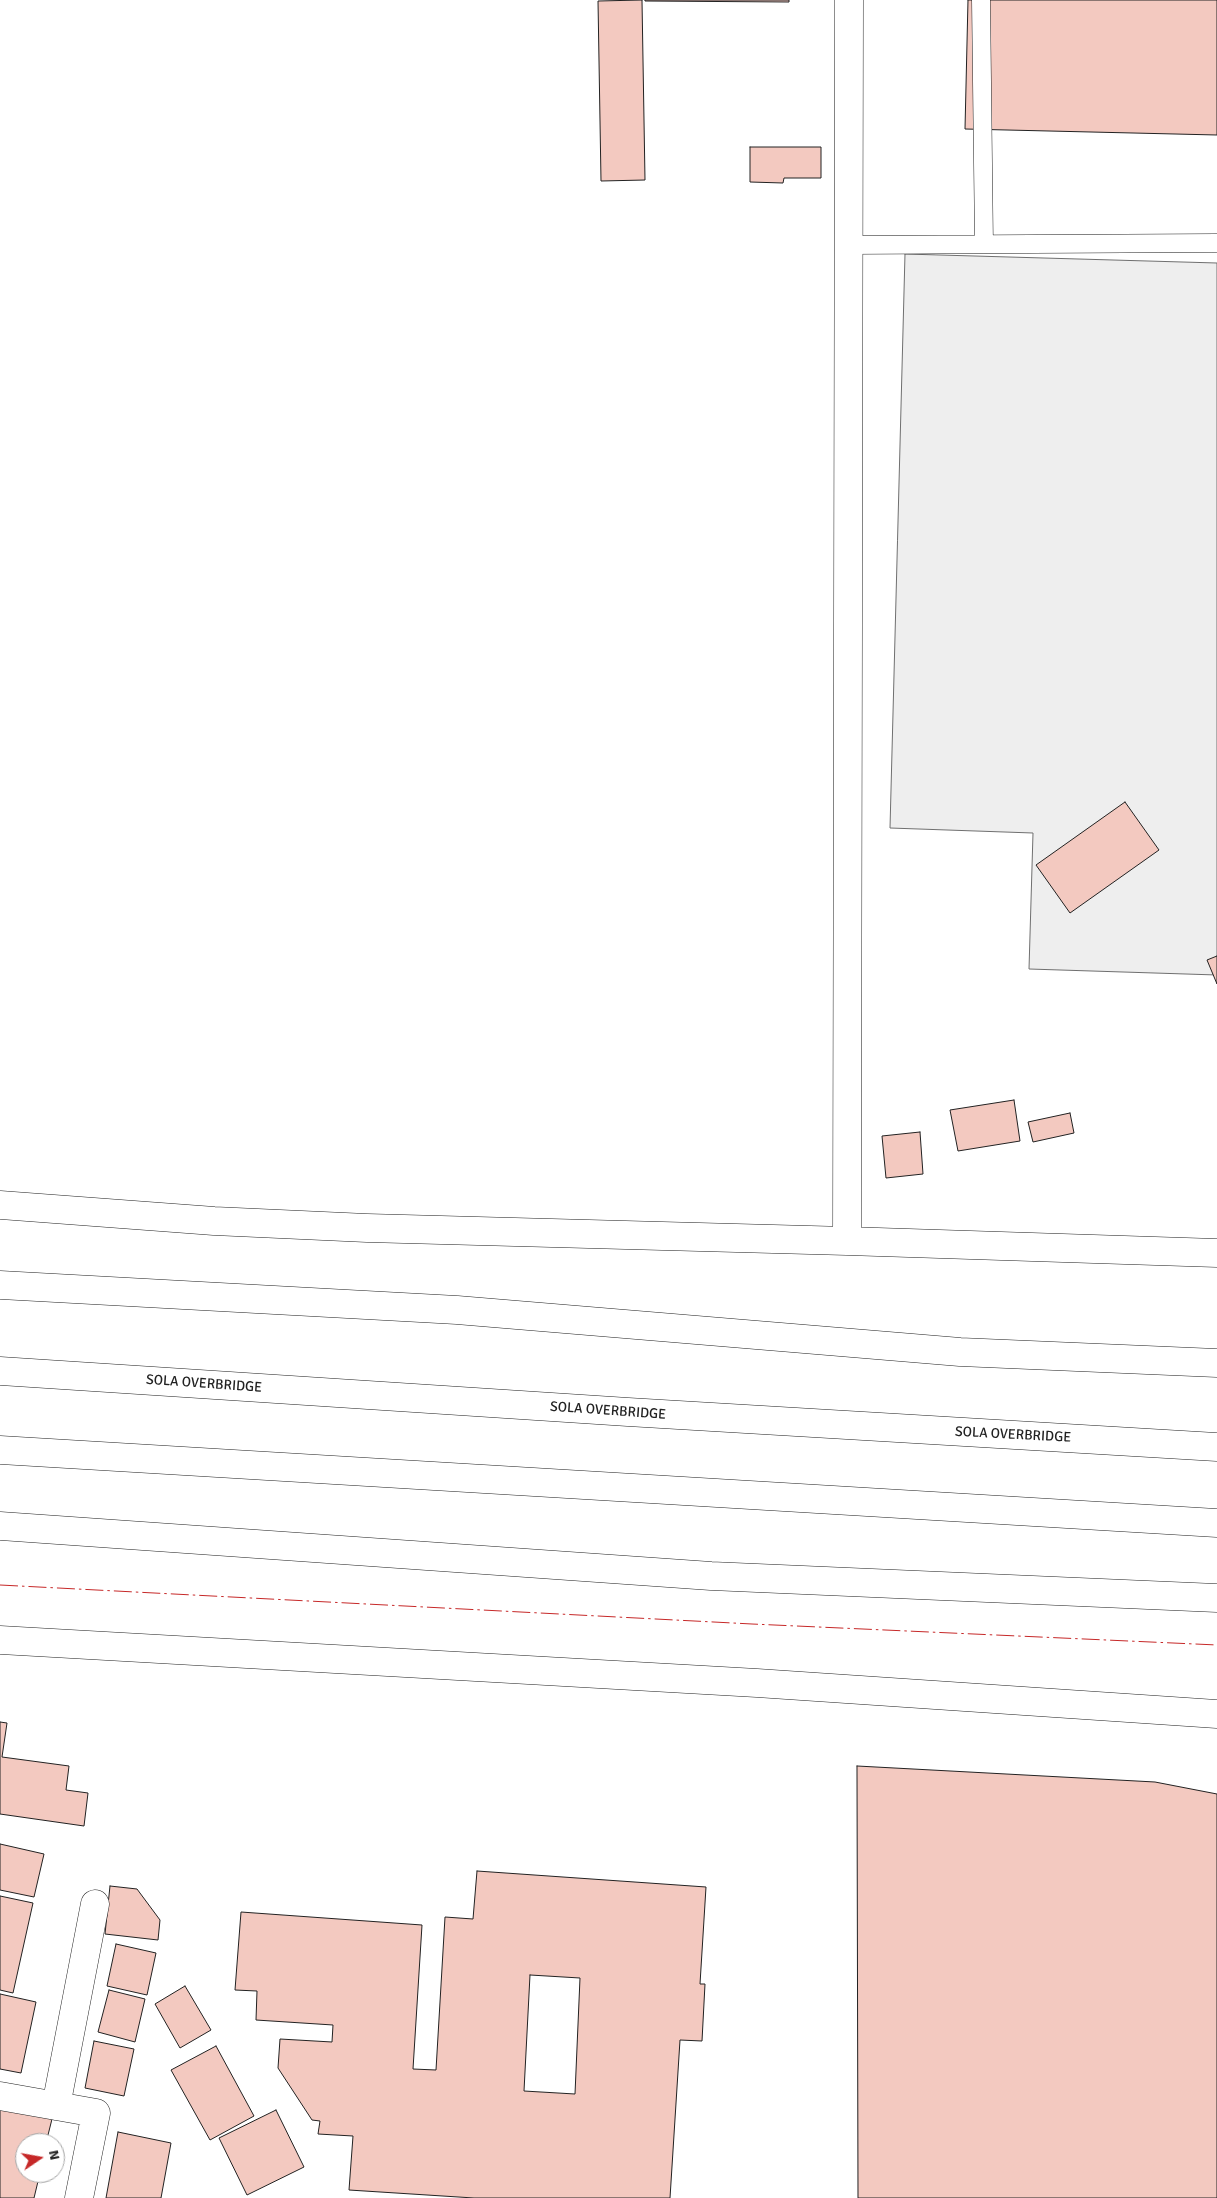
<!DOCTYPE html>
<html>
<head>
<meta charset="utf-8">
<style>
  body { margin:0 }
  #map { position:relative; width:1217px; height:2198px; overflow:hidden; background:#fff; font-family:Signika,sans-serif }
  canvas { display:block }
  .north { position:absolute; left:15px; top:2133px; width:50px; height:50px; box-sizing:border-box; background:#fff; border:1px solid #a7a7a7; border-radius:50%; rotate:78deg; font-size:14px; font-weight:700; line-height:20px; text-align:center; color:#222 }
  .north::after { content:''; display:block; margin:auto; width:18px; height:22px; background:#c62828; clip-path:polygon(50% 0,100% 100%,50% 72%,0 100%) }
</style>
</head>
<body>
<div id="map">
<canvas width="1217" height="2198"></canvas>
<div class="north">N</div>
</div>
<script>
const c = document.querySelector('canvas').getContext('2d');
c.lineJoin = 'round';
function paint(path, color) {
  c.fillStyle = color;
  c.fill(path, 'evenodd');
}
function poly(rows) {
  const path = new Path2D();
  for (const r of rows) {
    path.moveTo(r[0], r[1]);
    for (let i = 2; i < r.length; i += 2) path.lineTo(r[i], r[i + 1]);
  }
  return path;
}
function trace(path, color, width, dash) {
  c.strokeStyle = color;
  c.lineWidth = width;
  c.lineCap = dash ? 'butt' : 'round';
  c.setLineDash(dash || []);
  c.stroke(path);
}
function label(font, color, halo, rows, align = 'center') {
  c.font = font + ' Signika,sans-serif';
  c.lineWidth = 4;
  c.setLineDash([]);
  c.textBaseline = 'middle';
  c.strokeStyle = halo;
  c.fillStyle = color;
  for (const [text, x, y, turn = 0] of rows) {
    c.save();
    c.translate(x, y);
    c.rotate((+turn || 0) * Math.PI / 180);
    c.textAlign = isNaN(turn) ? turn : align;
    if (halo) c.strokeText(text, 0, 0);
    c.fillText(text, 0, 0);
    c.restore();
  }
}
const green = poly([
  [905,254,1217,263,1217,975,1029,969,1033,833,890,828,905,254]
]);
paint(green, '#eee');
trace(green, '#6f6f6f', 1);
const building = poly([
  [642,0,645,180,601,181,598,1,642,0],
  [645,0,789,0,789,2,645,1,645,0],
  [968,0,1217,0,1217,135,965,129,968,0],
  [750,147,821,147,821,178,784,178,783,183,750,182,750,147],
  [1125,802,1159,850,1070,913,1036,865,1125,802],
  [1217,956,1217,984,1207,960,1217,956],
  [1014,1100,1020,1141,958,1151,950,1110,1014,1100],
  [1070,1113,1074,1133,1033,1142,1028,1122,1070,1113],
  [920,1132,923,1174,886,1178,882,1136,920,1132],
  [0,1722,7,1723,2,1757,69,1766,66,1790,88,1793,84,1826,0,1814,0,1722],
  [857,1766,1155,1782,1217,1794,1217,2198,858,2198,857,1766],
  [0,1844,44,1854,34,1897,0,1890,0,1844],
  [477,1871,706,1887,700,1984,705,1984,702,2041,680,2040,670,2198,474,2198,349,2190,353,2136,318,2134,320,2121,312,2120,278,2068,280,2039,332,2042,333,2025,256,2020,257,1991,235,1990,241,1912,422,1925,413,2069,436,2070,445,1917,473,1919,477,1871],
  [530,1975,580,1978,575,2094,524,2091,530,1975],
  [110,1886,137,1889,160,1920,158,1940,105,1934,110,1886],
  [0,1896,33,1903,13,1993,0,1990,0,1896],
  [116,1944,156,1953,147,1995,107,1986,116,1944],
  [185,1986,211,2030,180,2048,155,2004,185,1986],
  [109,1990,145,1999,135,2042,98,2032,109,1990],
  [0,1994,36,2002,21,2073,0,2069,0,1994],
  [94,2041,134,2049,124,2096,85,2088,94,2041],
  [216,2046,254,2116,210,2140,171,2070,216,2046],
  [0,2107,52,2119,46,2143,25,2143,25,2173,40,2173,34,2198,0,2198,0,2107],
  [276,2110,304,2167,247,2195,219,2138,276,2110],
  [118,2132,171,2143,161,2198,106,2198,118,2132]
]);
paint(building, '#f3c9c0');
trace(building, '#222', 1);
const lane = poly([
  [981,0,984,244],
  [847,245,1217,243]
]);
const street = poly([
  [0,1205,214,1221,367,1228,847,1241,1217,1253],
  [847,1241,849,0],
  [0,2096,96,2113,79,2198],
  [56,2106,95,1904]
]);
const secondary = poly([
  [0,1640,757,1683,1217,1714]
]);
const primary = poly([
  [0,1285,457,1310,960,1352,1217,1363],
  [0,1526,711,1576,1217,1598]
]);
const highway = poly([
  [0,1371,628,1412,1217,1447],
  [0,1450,1217,1523]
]);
trace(lane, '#222', 19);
trace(street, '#222', 29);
trace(secondary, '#222', 29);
trace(primary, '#222', 29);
trace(highway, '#222', 29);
trace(lane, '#fff', 18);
trace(street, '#fff', 28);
trace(secondary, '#fff', 28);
trace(primary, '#fff', 28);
trace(highway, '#fff', 28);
trace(poly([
  [0,1585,752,1624,1217,1645]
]), '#c62828', 1, [18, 4, 2.5, 4]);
label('14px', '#222', '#fff', [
  ["SOLA OVERBRIDGE",204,1384,4],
  ["SOLA OVERBRIDGE",608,1411,4],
  ["SOLA OVERBRIDGE",1013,1435,3]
]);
</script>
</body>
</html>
